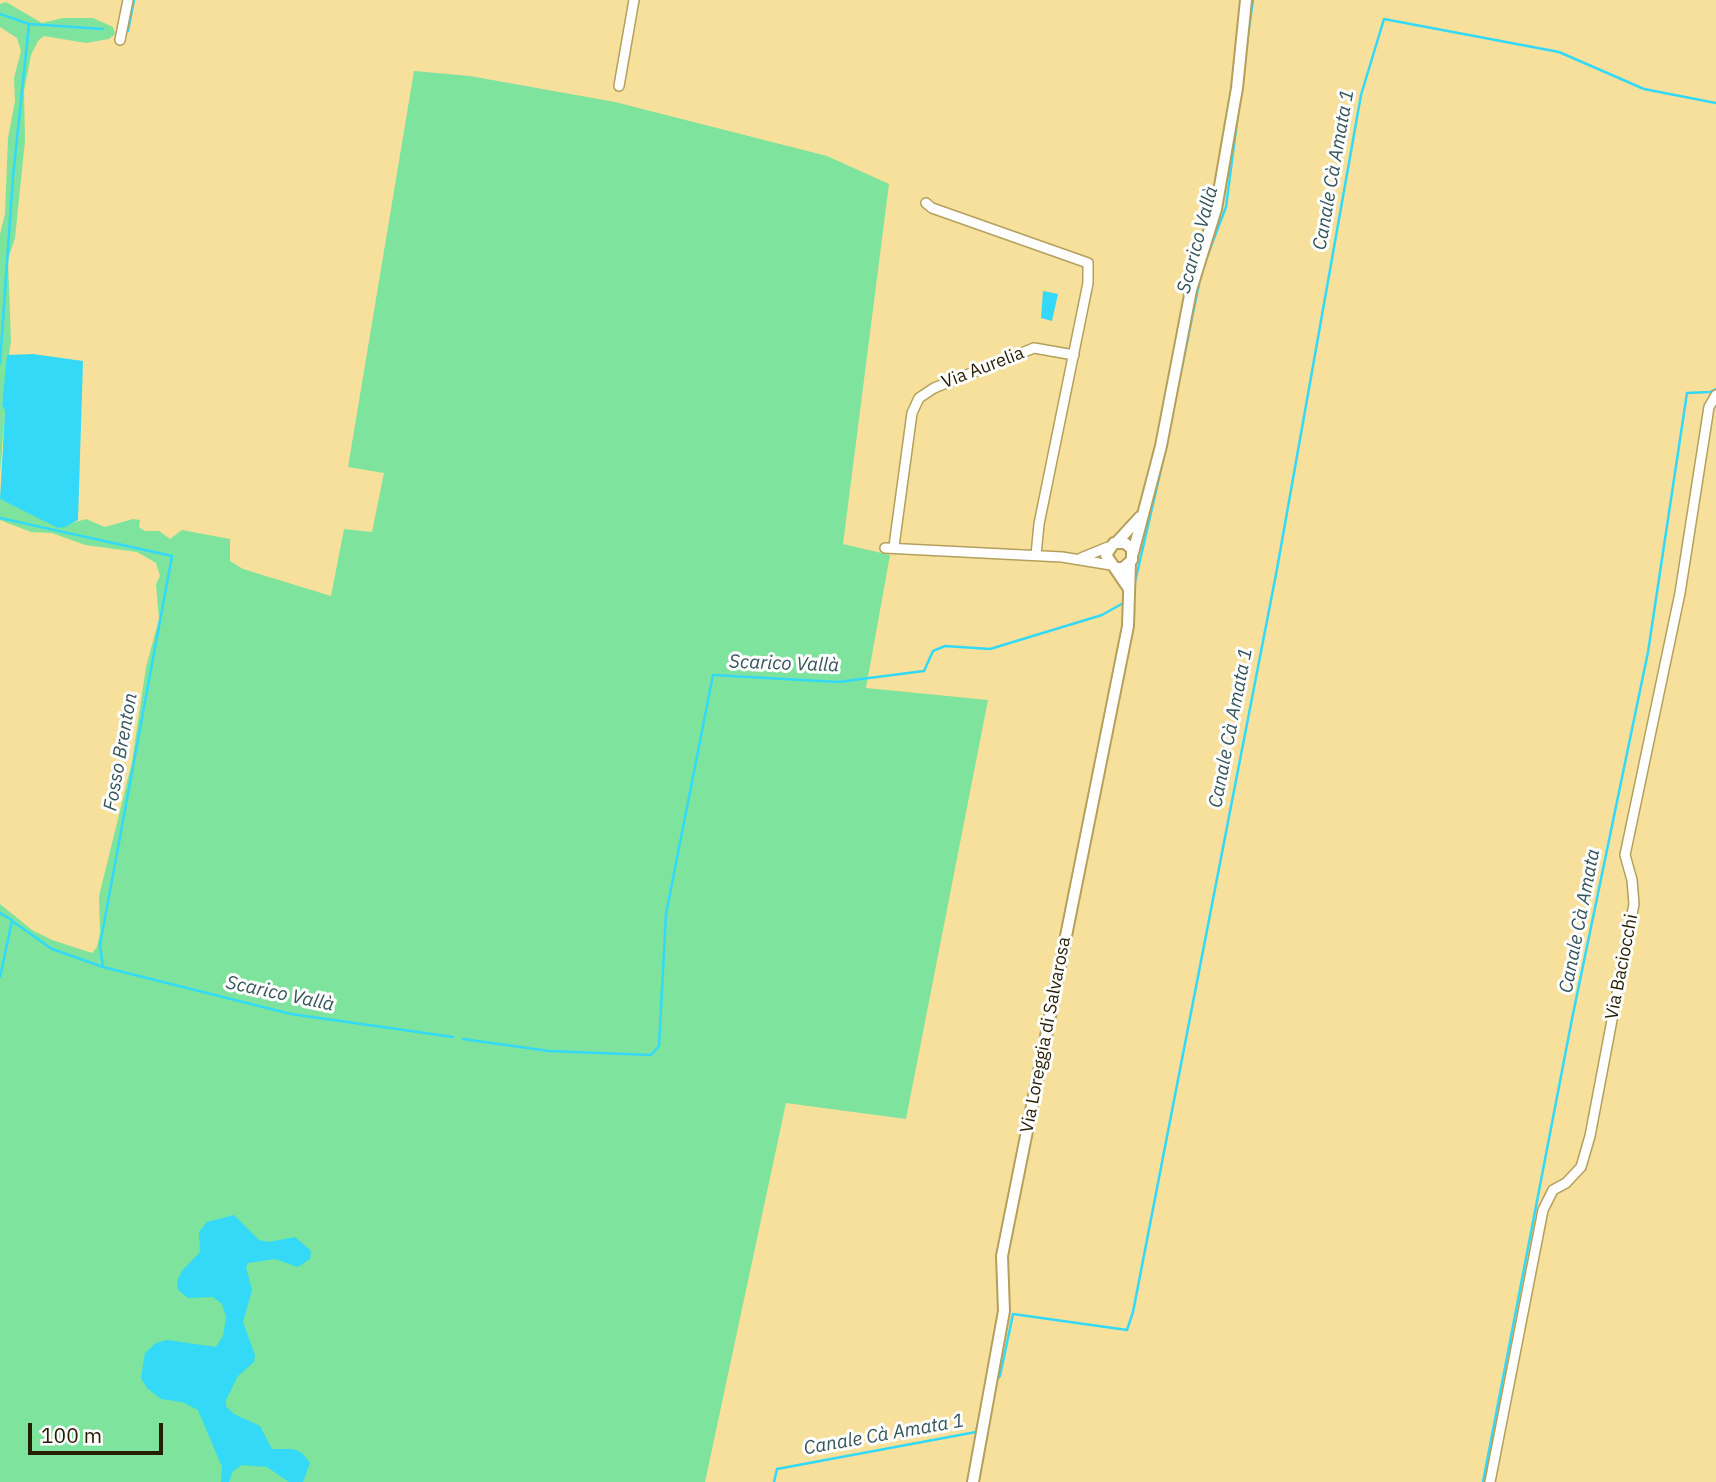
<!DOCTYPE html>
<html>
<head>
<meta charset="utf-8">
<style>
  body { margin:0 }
  #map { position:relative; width:1716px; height:1482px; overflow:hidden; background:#f6e09c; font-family:"IBM Plex Sans",sans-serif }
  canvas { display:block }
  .scale { position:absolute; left:28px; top:1423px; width:135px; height:32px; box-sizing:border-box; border:4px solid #261d02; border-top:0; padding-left:9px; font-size:21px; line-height:24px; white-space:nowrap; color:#261d02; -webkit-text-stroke:5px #fff; paint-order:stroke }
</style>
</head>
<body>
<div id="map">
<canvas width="1716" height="1482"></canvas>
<div class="scale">100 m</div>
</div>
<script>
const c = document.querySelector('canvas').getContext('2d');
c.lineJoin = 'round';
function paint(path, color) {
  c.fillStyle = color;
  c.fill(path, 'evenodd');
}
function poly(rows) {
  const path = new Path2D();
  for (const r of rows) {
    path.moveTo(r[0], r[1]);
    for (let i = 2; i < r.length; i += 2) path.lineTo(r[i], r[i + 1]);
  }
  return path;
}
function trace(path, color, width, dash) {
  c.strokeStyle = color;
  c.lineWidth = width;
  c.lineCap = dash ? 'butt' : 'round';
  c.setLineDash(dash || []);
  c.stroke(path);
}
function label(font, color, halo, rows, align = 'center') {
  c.font = font + ' "IBM Plex Sans",sans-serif';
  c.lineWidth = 6;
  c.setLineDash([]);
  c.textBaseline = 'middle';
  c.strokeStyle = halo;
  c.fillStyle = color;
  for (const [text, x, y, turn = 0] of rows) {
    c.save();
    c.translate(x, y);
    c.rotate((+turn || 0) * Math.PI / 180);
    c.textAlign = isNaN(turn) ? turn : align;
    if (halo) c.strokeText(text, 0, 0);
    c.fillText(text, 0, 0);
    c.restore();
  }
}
paint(poly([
  [6,2,42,23,63,18,93,18,113,27,115,34,109,39,86,43,44,36,38,41,31,55,24,91,25,141,15,238,8,259,11,341,2,405,5,411,0,474,0,234,5,214,8,138,15,101,14,78,21,51,17,38,0,27,0,4],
  [414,71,470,76,615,102,827,156,889,184,843,544,890,555,866,688,988,700,906,1119,786,1103,705,1482,0,1482,0,904,32,930,52,940,92,953,97,947,100,933,99,896,132,762,146,667,159,619,156,584,160,576,156,563,137,552,85,545,52,533,31,532,0,520,0,499,58,527,86,519,105,527,133,519,140,520,139,527,145,531,159,531,170,539,182,530,230,539,230,561,243,569,331,596,344,529,372,532,384,473,348,467]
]), '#7ee39d');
paint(poly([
  [1043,291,1058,294,1052,321,1041,318],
  [33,354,83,361,78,520,65,527,58,528,0,499,5,411,2,405,7,355],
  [234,1215,259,1240,269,1242,295,1237,311,1251,310,1259,298,1267,275,1259,248,1263,246,1267,252,1290,243,1322,255,1355,254,1362,238,1376,226,1400,226,1406,234,1414,260,1426,272,1449,293,1449,302,1453,310,1463,303,1482,289,1482,267,1467,242,1465,233,1471,229,1482,221,1482,222,1467,198,1410,182,1402,161,1399,147,1388,141,1378,145,1353,156,1343,167,1340,216,1347,223,1336,226,1317,222,1304,213,1297,188,1298,178,1290,177,1281,182,1271,200,1252,199,1232,207,1222]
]), '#33d9f6');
trace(poly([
  [0,14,29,24],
  [128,31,134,0],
  [1246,49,1253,0],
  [1203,267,1226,207,1238,114],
  [0,363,13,177,29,24,103,29],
  [1170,425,1201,274],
  [0,518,172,556,100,945,103,967,52,949,12,921,0,977],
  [1132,595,1165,452],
  [0,913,12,920],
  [103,967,291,1014,453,1037],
  [463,1039,549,1051,651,1055,659,1046,666,914,713,675,838,682,924,671,933,651,945,646,990,649,1102,615,1125,602],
  [996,1380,1000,1376,1013,1314,1127,1330,1133,1312,1277,569,1361,95,1384,19,1559,52,1644,89,1716,103],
  [774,1482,777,1469,976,1432,986,1389],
  [1483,1482,1572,1019,1648,652,1687,393,1710,392,1716,389]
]), '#33d9f6', 2.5);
const minor = poly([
  [120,40,128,0],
  [619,86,634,0],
  [926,203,932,208,1088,263,1088,283,1039,524,1036,555],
  [894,546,912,413,919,398,934,388,1034,348,1074,355],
  [885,548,1062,557,1111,565],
  [1081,558,1108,547],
  [1490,1482,1543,1210,1553,1190,1566,1183,1581,1167,1590,1136,1634,904,1632,880,1625,855,1680,593,1709,407,1716,395]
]);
const tertiary = poly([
  [1117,542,1140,517],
  [1133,553,1161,446,1191,290,1216,209,1237,88,1246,0],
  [1115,568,1123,568,1132,560,1132,549,1125,543,1114,543,1106,555,1129,589],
  [973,1482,1004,1311,1002,1256,1128,626,1130,563]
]);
trace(minor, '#b49f5d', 12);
trace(tertiary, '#b49f5d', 14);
trace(minor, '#fff', 9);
trace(tertiary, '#fff', 10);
label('18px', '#261d02', '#fff', [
  ["Via Aurelia",983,368,-21],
  ["Via Baciocchi",1622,967,-79],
  ["Via Loreggia di Salvarosa",1046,1035,-79]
]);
label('italic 19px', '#33545a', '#fff', [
  ["Canale Cà Amata 1",1334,170,-80],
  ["Scarico Vallà",1198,240,-75],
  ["Scarico Vallà",784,664,2],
  ["Canale Cà Amata 1",1231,728,-79],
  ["Fosso Brenton",121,752,-80],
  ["Canale Cà Amata",1580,921,-79],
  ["Scarico Vallà",280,994,12],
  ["Canale Cà Amata 1",884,1435,-10]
]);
</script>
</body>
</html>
